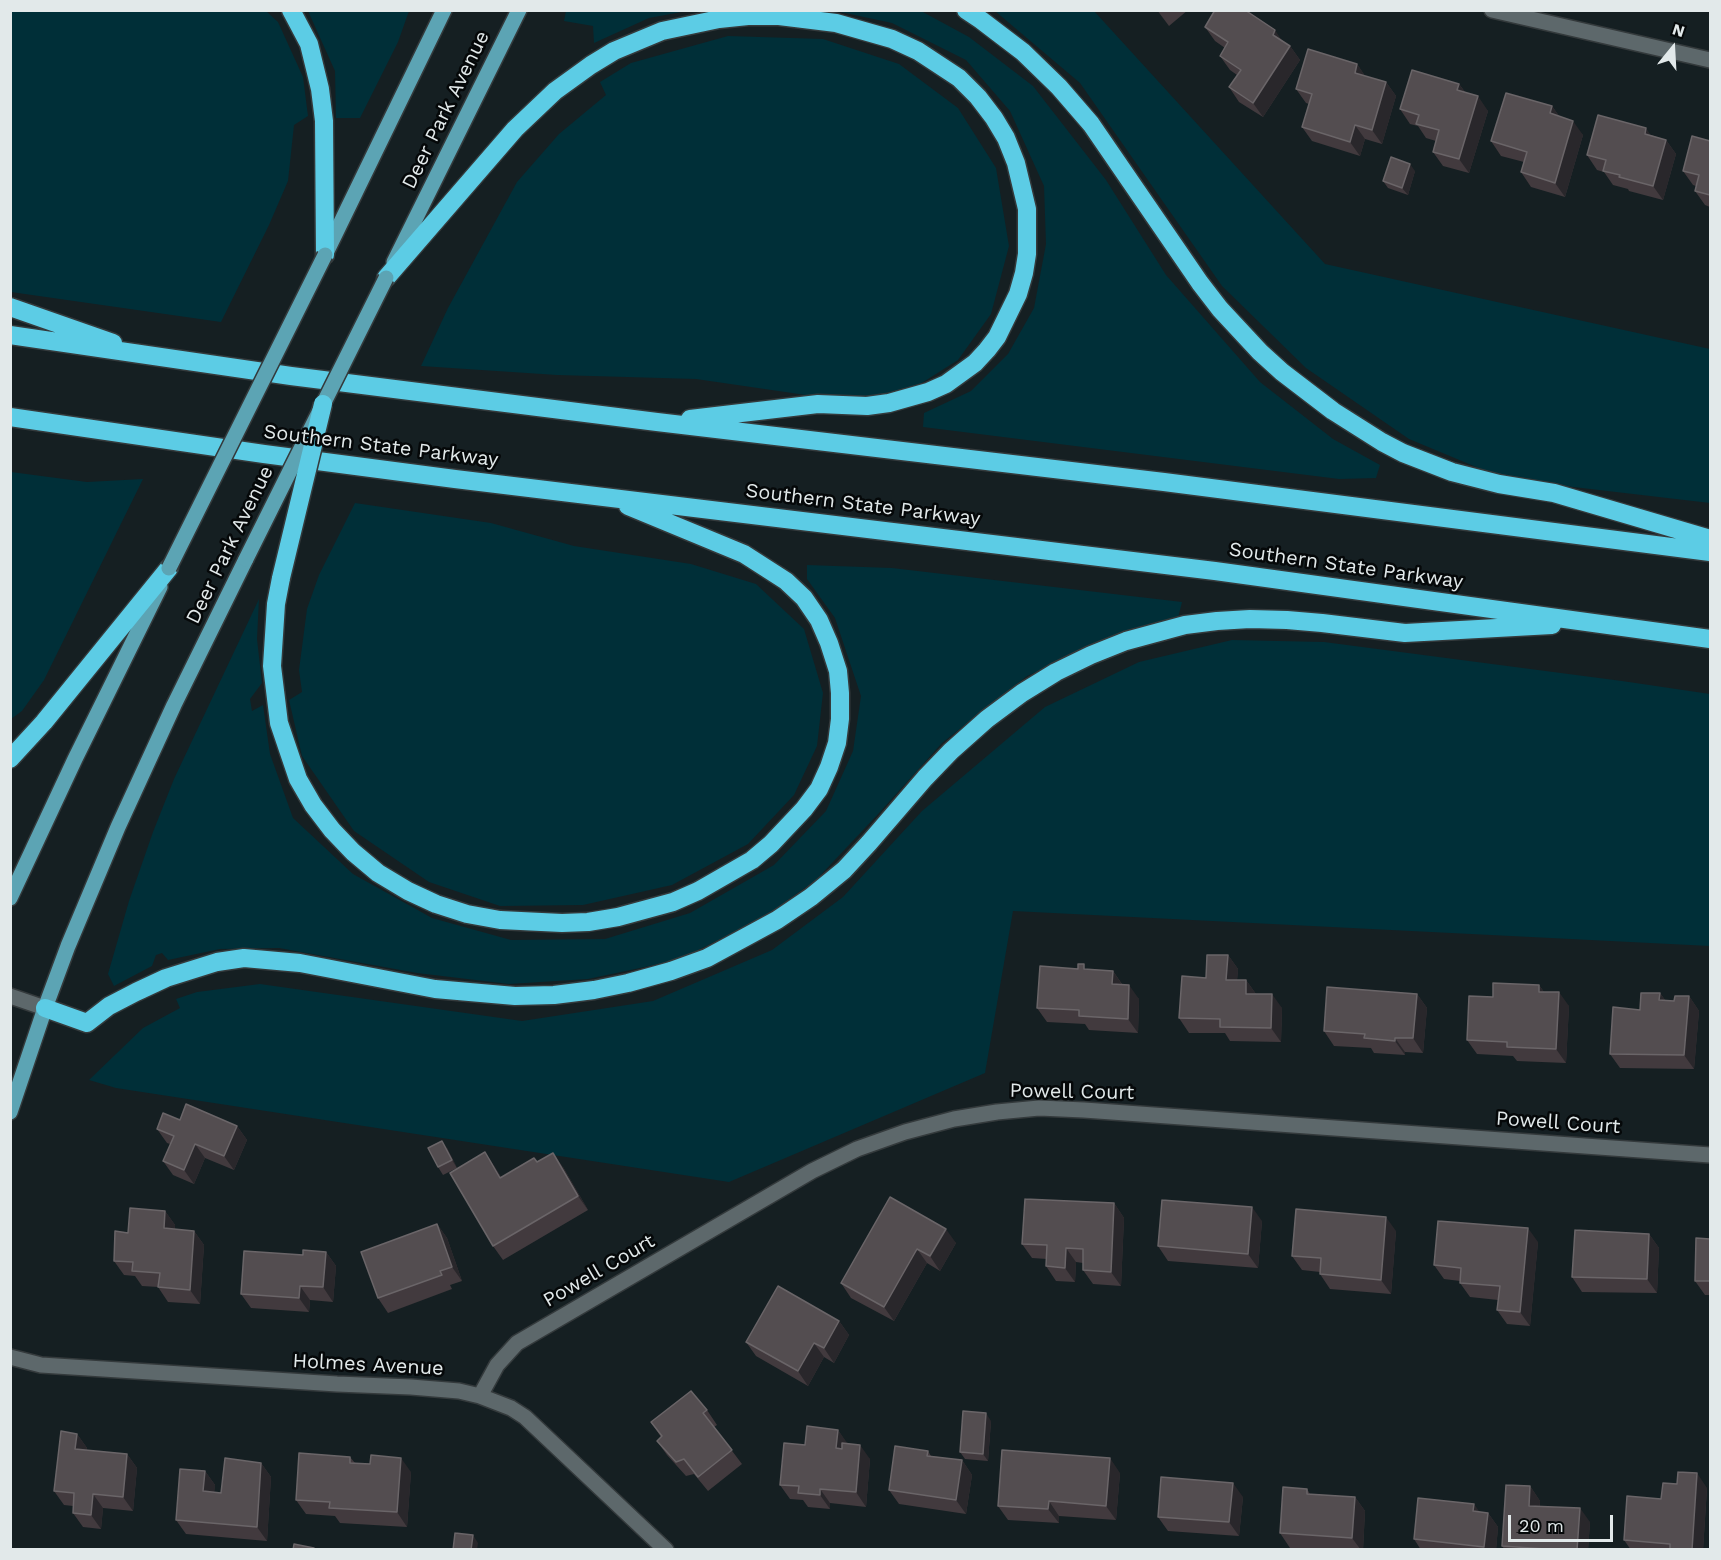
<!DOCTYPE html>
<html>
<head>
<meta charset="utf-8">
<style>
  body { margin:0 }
  #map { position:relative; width:1721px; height:1560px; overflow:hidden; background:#151f22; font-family:"Work Sans",sans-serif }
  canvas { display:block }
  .frame { position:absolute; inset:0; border:12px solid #e2e9ea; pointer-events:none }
  .north { position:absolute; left:1643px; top:18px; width:60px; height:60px; -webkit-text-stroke:4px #050809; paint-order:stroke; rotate:18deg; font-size:16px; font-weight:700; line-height:24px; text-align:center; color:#e2e9ea }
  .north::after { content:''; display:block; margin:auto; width:21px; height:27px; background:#e2e9ea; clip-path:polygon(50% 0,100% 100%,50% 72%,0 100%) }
  .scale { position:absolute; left:1508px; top:1515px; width:105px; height:27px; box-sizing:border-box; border:3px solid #e2e9ea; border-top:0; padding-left:8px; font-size:18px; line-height:21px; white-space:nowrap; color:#e2e9ea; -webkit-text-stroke:4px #050809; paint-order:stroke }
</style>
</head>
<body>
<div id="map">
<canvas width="1721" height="1560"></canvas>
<div class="frame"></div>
<div class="north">N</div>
<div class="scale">20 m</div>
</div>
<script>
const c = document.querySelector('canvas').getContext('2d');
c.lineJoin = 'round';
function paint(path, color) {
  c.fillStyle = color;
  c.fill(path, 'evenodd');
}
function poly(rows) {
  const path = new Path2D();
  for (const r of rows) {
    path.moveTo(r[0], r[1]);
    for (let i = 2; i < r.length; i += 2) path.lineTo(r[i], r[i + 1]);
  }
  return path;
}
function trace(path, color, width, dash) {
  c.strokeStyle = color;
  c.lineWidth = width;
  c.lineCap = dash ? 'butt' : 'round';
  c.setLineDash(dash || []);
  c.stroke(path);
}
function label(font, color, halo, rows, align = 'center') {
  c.font = font + ' "Work Sans",sans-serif';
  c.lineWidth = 5;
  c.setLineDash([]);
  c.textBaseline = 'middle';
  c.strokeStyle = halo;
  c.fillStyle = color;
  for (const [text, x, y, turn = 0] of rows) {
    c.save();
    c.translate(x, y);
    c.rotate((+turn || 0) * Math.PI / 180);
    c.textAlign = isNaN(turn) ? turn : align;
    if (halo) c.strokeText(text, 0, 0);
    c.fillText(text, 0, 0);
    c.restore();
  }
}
paint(poly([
  [266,11,278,22,303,77,308,116,294,125,288,181,269,225,221,322,11,292,11,11],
  [308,11,409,11,398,42,360,118,336,118,335,71],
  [566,11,566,10,687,11,649,18,594,43,593,26,564,21],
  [836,11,921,11,969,37,1033,86,1106,180,1166,275,1260,382,1333,439,1380,465,1376,478,1339,479,923,427,924,413,971,391,1008,354,1034,308,1046,244,1044,186,1010,111,966,60,892,23],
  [995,11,1094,11,1325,264,1710,349,1710,503,1505,479,1409,439,1306,368,1222,286,1080,83],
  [728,36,823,39,899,64,958,108,996,168,1009,246,991,314,958,360,906,393,847,401,696,379,557,375,421,366,448,308,517,182,559,134,606,95,600,82,631,63],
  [11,472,87,482,143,479,44,680,22,711,11,719],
  [355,503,491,523,574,546,691,564,756,584,804,629,823,693,817,746,794,795,748,844,672,885,583,905,500,906,429,882,354,831,302,756,289,700,302,692,299,670,307,609,319,575],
  [807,565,892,568,1182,602,1178,618,1123,634,1027,676,942,743,880,812,816,880,761,919,678,960,588,979,509,984,417,973,279,948,220,949,168,960,162,953,156,955,152,966,114,986,108,974,129,901,153,832,174,779,259,599,257,639,262,683,250,699,252,711,263,705,270,754,293,818,353,874,432,918,511,940,605,939,690,913,774,865,826,811,853,751,861,696,835,618,807,579],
  [1232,640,1324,642,1622,681,1710,694,1710,946,1013,911,985,1073,729,1182,116,1088,89,1080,143,1028,180,1008,176,999,197,992,260,984,522,1021,653,1001,772,950,843,897,922,811,1045,707,1139,662]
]), '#002f38');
const minor = poly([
  [1492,10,1710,60],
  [10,996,45,1008],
  [10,1357,41,1365,337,1384,411,1387,459,1391,480,1396,511,1408,525,1417,666,1550],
  [480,1396,497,1365,517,1343,812,1171,857,1149,905,1132,954,1119,997,1112,1039,1108,1084,1110,1710,1155]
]);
const major = poly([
  [326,253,444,10],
  [394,262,519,10],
  [10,898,75,759,160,587],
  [10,1112,45,1008,68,946,118,827,174,705,246,559]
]);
const highway = poly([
  [291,10,309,44,320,89,324,121,325,255],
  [966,10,981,20,1023,52,1059,87,1091,124,1200,283,1220,309,1260,352,1282,372,1333,411,1382,442,1403,453,1452,472,1499,484,1554,493,1710,539],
  [386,278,515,129,555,91,591,65,614,51,662,31,719,19,748,16,779,16,836,23,892,39,918,51,959,78,978,97,994,118,1006,138,1016,163,1027,209,1027,254,1024,273,1018,294,997,337,987,350,975,363,946,384,928,392,889,403,867,406,818,404,690,419],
  [10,307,113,343],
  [10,335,291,376,657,422,1164,482,1710,552],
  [10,417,264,454,455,479,1215,571,1710,639],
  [281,578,276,604,272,666,279,723,298,779,313,805,332,830,353,852,378,873,408,891,436,904,467,914,500,920,562,923,588,922,618,917,673,902,698,891,752,860,771,844,804,809,819,789,829,767,837,743,840,719,840,693,838,671,829,643,819,620,804,598,786,581,744,554,628,506],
  [10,759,44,722,169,568],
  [45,1008,87,1023,109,1006,136,992,166,978,217,962,244,958,300,963,435,989,515,996,554,995,594,990,628,983,671,971,707,958,777,920,811,897,844,870,869,843,925,778,951,751,987,719,1022,693,1056,672,1091,655,1126,641,1185,625,1217,621,1250,619,1287,620,1322,623,1405,633,1552,625]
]);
trace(minor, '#343a3c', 18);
trace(major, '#343a3c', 18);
trace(highway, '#343a3c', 21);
trace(minor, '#5d686b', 15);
trace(major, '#5ca4b4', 15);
trace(highway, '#5ccce5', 18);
const majorBridge = poly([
  [246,559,386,278],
  [169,568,325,255]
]);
const highwayBridge = poly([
  [281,578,323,404]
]);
trace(majorBridge, '#343a3c', 18, []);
trace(highwayBridge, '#343a3c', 21, []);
trace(majorBridge, '#5ca4b4', 15);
trace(highwayBridge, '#5ccce5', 18);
paint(poly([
  [1157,10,1188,10,1169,26],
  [1205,27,1283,41,1290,46,1300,60,1263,117,1239,102,1229,87,1237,75,1230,70,1220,56,1225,48,1215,41],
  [1357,64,1365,76,1386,82,1396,96,1382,144,1365,139,1360,156,1312,141,1302,127,1309,104,1306,103,1296,89],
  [1459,84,1465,92,1488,111,1469,173,1443,166,1433,152,1436,141,1426,138,1418,126,1410,124,1400,109],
  [1552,106,1559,116,1583,135,1565,197,1531,187,1521,172,1524,162,1501,156,1491,141],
  [1651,135,1666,140,1676,154,1663,200,1629,191,1628,189,1613,185,1604,172,1597,170,1587,155],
  [1710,141,1710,207,1705,205,1695,191,1696,186,1693,185,1683,171],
  [1415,171,1408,195,1388,188,1383,181],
  [1228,955,1238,969,1237,980,1246,980,1256,994,1282,1008,1281,1042,1230,1041,1225,1033,1189,1033,1179,1018,1206,978],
  [1088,969,1113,971,1122,984,1139,999,1138,1033,1089,1030,1085,1024,1047,1022,1037,1008],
  [1539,985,1544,992,1569,1006,1566,1063,1517,1061,1513,1056,1477,1054,1467,1040,1493,997],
  [1660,993,1665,1000,1674,1001,1689,996,1699,1011,1694,1069,1620,1068,1610,1054,1640,1010],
  [1417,994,1427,1008,1423,1053,1405,1052,1405,1055,1374,1053,1371,1048,1334,1046,1324,1031],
  [180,1120,237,1126,247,1140,234,1170,205,1158,194,1184,173,1175,163,1161,170,1144,167,1143,157,1129],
  [447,1148,457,1168,443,1175,438,1167],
  [485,1152,501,1177,537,1162,563,1167,588,1210,503,1260,493,1246],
  [890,1197,956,1243,940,1271,927,1263,894,1321,851,1298,841,1283],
  [1114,1203,1124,1218,1121,1286,1093,1284,1083,1270,1083,1263,1076,1262,1075,1282,1056,1281,1046,1266,1047,1259,1032,1258,1022,1244],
  [165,1211,175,1225,175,1229,194,1231,204,1245,200,1304,168,1302,158,1287,142,1286,135,1276,124,1275,114,1261,128,1233],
  [1262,1221,1258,1268,1168,1261,1158,1246],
  [437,1224,447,1238,462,1281,450,1285,452,1289,388,1313,378,1298],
  [1396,1231,1391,1294,1330,1289,1320,1274,1320,1272,1302,1270,1292,1256],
  [1649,1234,1659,1248,1657,1293,1582,1292,1572,1277],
  [1710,1239,1710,1295,1705,1295,1695,1281],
  [1538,1242,1530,1326,1507,1324,1497,1310,1498,1300,1470,1297,1460,1283,1460,1281,1444,1279,1434,1265],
  [326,1252,336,1266,333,1302,310,1300,309,1312,251,1308,241,1294,303,1255],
  [839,1321,849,1335,834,1363,824,1357,808,1386,756,1356,746,1342],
  [707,1410,717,1425,714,1427,742,1464,708,1491,694,1474,686,1476,667,1455,657,1441,661,1437,651,1422],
  [991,1421,988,1461,965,1459,960,1452],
  [838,1430,847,1444,870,1459,866,1507,830,1503,830,1509,808,1507,803,1500,790,1499,780,1485,805,1445],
  [77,1434,87,1448,87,1450,127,1454,137,1468,133,1511,103,1508,101,1529,83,1527,73,1513,73,1506,64,1505,54,1491],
  [928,1451,931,1456,962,1460,972,1475,966,1514,899,1504,889,1490],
  [350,1457,355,1463,411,1472,407,1527,340,1523,335,1516,306,1514,296,1500],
  [261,1463,271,1477,267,1541,186,1534,176,1520,205,1471,215,1485,214,1492,221,1493],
  [1120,1473,1116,1520,1059,1516,1059,1523,1008,1520,998,1506],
  [1677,1484,1707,1488,1703,1550,1631,1550,1624,1540,1661,1499],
  [1530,1486,1540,1501,1540,1506,1590,1522,1588,1550,1505,1550,1502,1546],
  [1307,1489,1310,1494,1355,1497,1365,1511,1363,1550,1321,1550,1290,1548,1280,1533],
  [1243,1497,1239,1536,1168,1531,1158,1517],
  [1479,1512,1488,1513,1498,1527,1496,1550,1421,1550,1414,1539]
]), '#423a3e');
paint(poly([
  [1275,30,1285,45,1273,35],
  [1290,46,1300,60,1263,117,1253,103],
  [1357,64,1367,79,1355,73],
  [1386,82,1396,96,1382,144,1372,130],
  [1459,84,1469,98,1457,90],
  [1478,96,1488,111,1469,173,1459,159],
  [1552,106,1562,120,1550,113],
  [1573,121,1583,135,1565,197,1555,183],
  [1355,125,1365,139,1360,156,1350,142],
  [1646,128,1656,143,1645,134],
  [1666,140,1676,154,1663,200,1653,186],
  [1410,164,1415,171,1408,195,1402,188],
  [1228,955,1238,969,1236,994,1226,980],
  [1113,971,1123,986,1112,984],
  [1246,980,1256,994,1246,994],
  [1129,985,1139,999,1138,1033,1128,1019],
  [1539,985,1549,999,1539,992],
  [1559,992,1569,1006,1566,1063,1556,1049],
  [1660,993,1670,1007,1659,1000],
  [1272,994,1282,1008,1281,1042,1271,1028],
  [1417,994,1427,1008,1423,1053,1413,1038],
  [1689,996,1699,1011,1694,1069,1684,1055],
  [1395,1038,1405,1052,1405,1055,1395,1041],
  [237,1126,247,1140,234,1170,224,1156],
  [442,1141,447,1148,457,1168,452,1160],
  [195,1144,205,1158,194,1184,184,1170],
  [485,1152,495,1167,510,1192,500,1178],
  [553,1153,563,1167,588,1210,578,1196],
  [1114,1203,1124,1218,1121,1286,1111,1272],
  [1252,1207,1262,1221,1258,1268,1248,1254],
  [165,1211,175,1225,174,1243,164,1228],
  [1386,1217,1396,1231,1391,1294,1381,1280],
  [437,1224,447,1238,462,1281,452,1267],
  [1528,1228,1538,1242,1530,1326,1520,1312],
  [946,1229,956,1243,940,1271,930,1256],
  [194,1231,204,1245,200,1304,190,1290],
  [1649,1234,1659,1248,1657,1293,1647,1279],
  [1066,1248,1076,1262,1075,1282,1065,1268],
  [917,1249,927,1263,894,1321,884,1307],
  [326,1252,336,1266,333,1302,323,1287],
  [300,1286,310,1300,309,1312,299,1298],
  [839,1321,849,1335,834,1363,824,1348],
  [814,1343,824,1357,808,1386,798,1371],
  [986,1413,991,1421,988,1461,983,1454],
  [838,1430,848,1444,846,1462,836,1448],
  [77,1434,87,1448,85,1463,75,1449],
  [860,1445,870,1459,866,1507,856,1492],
  [127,1454,137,1468,133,1511,123,1497],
  [401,1458,411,1472,407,1527,397,1512],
  [1110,1458,1120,1473,1116,1520,1106,1506],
  [962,1460,972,1475,966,1514,956,1500],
  [261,1463,271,1477,267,1541,257,1527],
  [205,1471,215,1485,213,1505,203,1491],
  [1697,1473,1707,1488,1703,1550,1692,1550],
  [1233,1483,1243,1497,1239,1536,1229,1522],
  [1530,1486,1540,1501,1539,1520,1529,1506],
  [820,1489,830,1503,830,1509,820,1495],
  [93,1494,103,1508,101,1529,91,1515],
  [1355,1497,1365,1511,1363,1550,1361,1550,1352,1538],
  [1049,1501,1059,1516,1059,1523,1048,1509],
  [1474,1504,1484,1518,1473,1511],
  [1580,1508,1590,1522,1588,1550,1577,1550],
  [1488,1513,1498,1527,1496,1550,1486,1550,1484,1547],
  [473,1535,478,1543,477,1550,471,1550]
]), '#29272b');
const building = poly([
  [1215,10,1245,10,1275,30,1273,35,1290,46,1253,103,1229,87,1241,70,1220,56,1228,42,1205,27,1215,10],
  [1308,49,1357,64,1355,73,1386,82,1372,130,1355,125,1350,142,1302,127,1312,94,1296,89,1308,49],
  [1412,70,1459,84,1457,90,1478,96,1459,159,1433,152,1439,130,1416,124,1419,115,1400,109,1412,70],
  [1506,93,1552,106,1550,113,1573,121,1555,183,1521,172,1527,152,1491,141,1506,93],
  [1598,115,1646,128,1645,134,1666,140,1653,186,1619,177,1620,175,1603,171,1606,160,1587,155,1598,115],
  [1692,136,1710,141,1710,195,1695,191,1699,175,1683,171,1692,136],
  [1391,157,1410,164,1402,188,1383,181,1391,157],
  [1207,955,1228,955,1226,980,1246,980,1246,994,1272,994,1271,1028,1220,1027,1220,1019,1179,1018,1182,976,1206,978,1207,955],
  [1078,964,1084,964,1084,969,1113,971,1112,984,1129,985,1128,1019,1079,1016,1079,1010,1037,1008,1040,966,1078,969,1078,964],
  [1493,983,1539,985,1539,992,1559,992,1556,1049,1507,1047,1507,1042,1467,1040,1469,996,1493,997,1493,983],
  [1327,987,1417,994,1413,1038,1395,1038,1395,1041,1364,1038,1365,1034,1324,1031,1327,987],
  [1641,993,1660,993,1659,1000,1674,1001,1675,996,1689,996,1684,1055,1610,1054,1613,1007,1640,1010,1641,993],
  [186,1104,237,1126,224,1156,195,1144,184,1170,163,1161,174,1136,157,1129,163,1113,180,1120,186,1104],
  [442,1141,452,1160,438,1167,428,1148,442,1141],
  [485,1152,500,1178,534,1158,537,1162,553,1153,578,1196,493,1246,450,1173,485,1152],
  [890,1197,946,1229,930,1256,917,1249,884,1307,841,1283,890,1197],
  [1025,1199,1114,1203,1111,1272,1083,1270,1083,1249,1066,1248,1065,1268,1046,1266,1047,1245,1022,1244,1025,1199],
  [1162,1200,1252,1207,1248,1254,1158,1246,1162,1200],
  [130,1208,165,1211,164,1228,194,1231,190,1290,158,1287,160,1273,132,1271,133,1262,114,1261,115,1231,128,1233,130,1208],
  [1296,1209,1386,1217,1381,1280,1320,1274,1321,1258,1292,1256,1296,1209],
  [1438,1221,1528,1228,1520,1312,1497,1310,1500,1286,1460,1283,1461,1268,1434,1265,1438,1221],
  [437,1224,452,1267,440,1271,442,1275,378,1298,361,1252,437,1224],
  [1575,1230,1649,1234,1647,1279,1572,1277,1575,1230],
  [1696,1238,1710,1239,1710,1281,1695,1281,1696,1238],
  [303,1250,326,1252,323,1287,300,1286,299,1298,241,1294,244,1251,303,1255,303,1250],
  [778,1286,839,1321,824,1348,814,1343,798,1371,746,1342,778,1286],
  [691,1391,707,1410,703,1413,732,1450,698,1477,684,1459,676,1462,657,1441,662,1436,651,1422,691,1391],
  [963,1411,986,1413,983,1454,960,1452,963,1411],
  [807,1426,838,1430,836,1448,842,1449,842,1443,860,1445,856,1492,820,1489,820,1495,798,1493,799,1486,780,1485,784,1443,805,1445,807,1426],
  [61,1431,77,1434,75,1449,127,1454,123,1497,93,1494,91,1515,73,1513,74,1493,54,1491,61,1431],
  [895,1446,928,1451,927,1456,962,1460,956,1500,889,1490,895,1446],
  [1002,1450,1110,1458,1106,1506,1049,1501,1048,1509,998,1506,1002,1450],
  [299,1453,350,1457,350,1463,370,1464,371,1455,401,1458,397,1512,329,1508,330,1502,296,1500,299,1453],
  [225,1458,261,1463,257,1527,176,1520,180,1469,205,1471,203,1491,221,1493,225,1458],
  [1678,1472,1697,1473,1692,1550,1670,1550,1670,1544,1624,1540,1627,1496,1661,1499,1663,1483,1677,1484,1678,1472],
  [1161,1477,1233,1483,1229,1522,1158,1517,1161,1477],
  [1506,1485,1530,1486,1529,1506,1580,1508,1577,1550,1560,1550,1502,1546,1506,1485],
  [1283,1487,1307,1489,1307,1494,1355,1497,1352,1538,1280,1533,1283,1487],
  [1418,1498,1474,1504,1473,1511,1488,1513,1484,1547,1414,1539,1418,1498],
  [455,1533,473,1535,471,1550,453,1550,455,1533],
  [294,1544,314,1548,313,1550,293,1550,294,1544]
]);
paint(building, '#534d50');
trace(building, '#6a6568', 1.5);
label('20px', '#e2e9ea', '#050809', [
  ["Deer Park Avenue",446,110,-64],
  ["Southern State Parkway",381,446,7],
  ["Southern State Parkway",863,505,7],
  ["Deer Park Avenue",230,545,-64],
  ["Southern State Parkway",1346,566,8],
  ["Powell Court",1072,1092,1],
  ["Powell Court",1558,1123,4],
  ["Powell Court",599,1271,-30],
  ["Holmes Avenue",368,1365,3]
]);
</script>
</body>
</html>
